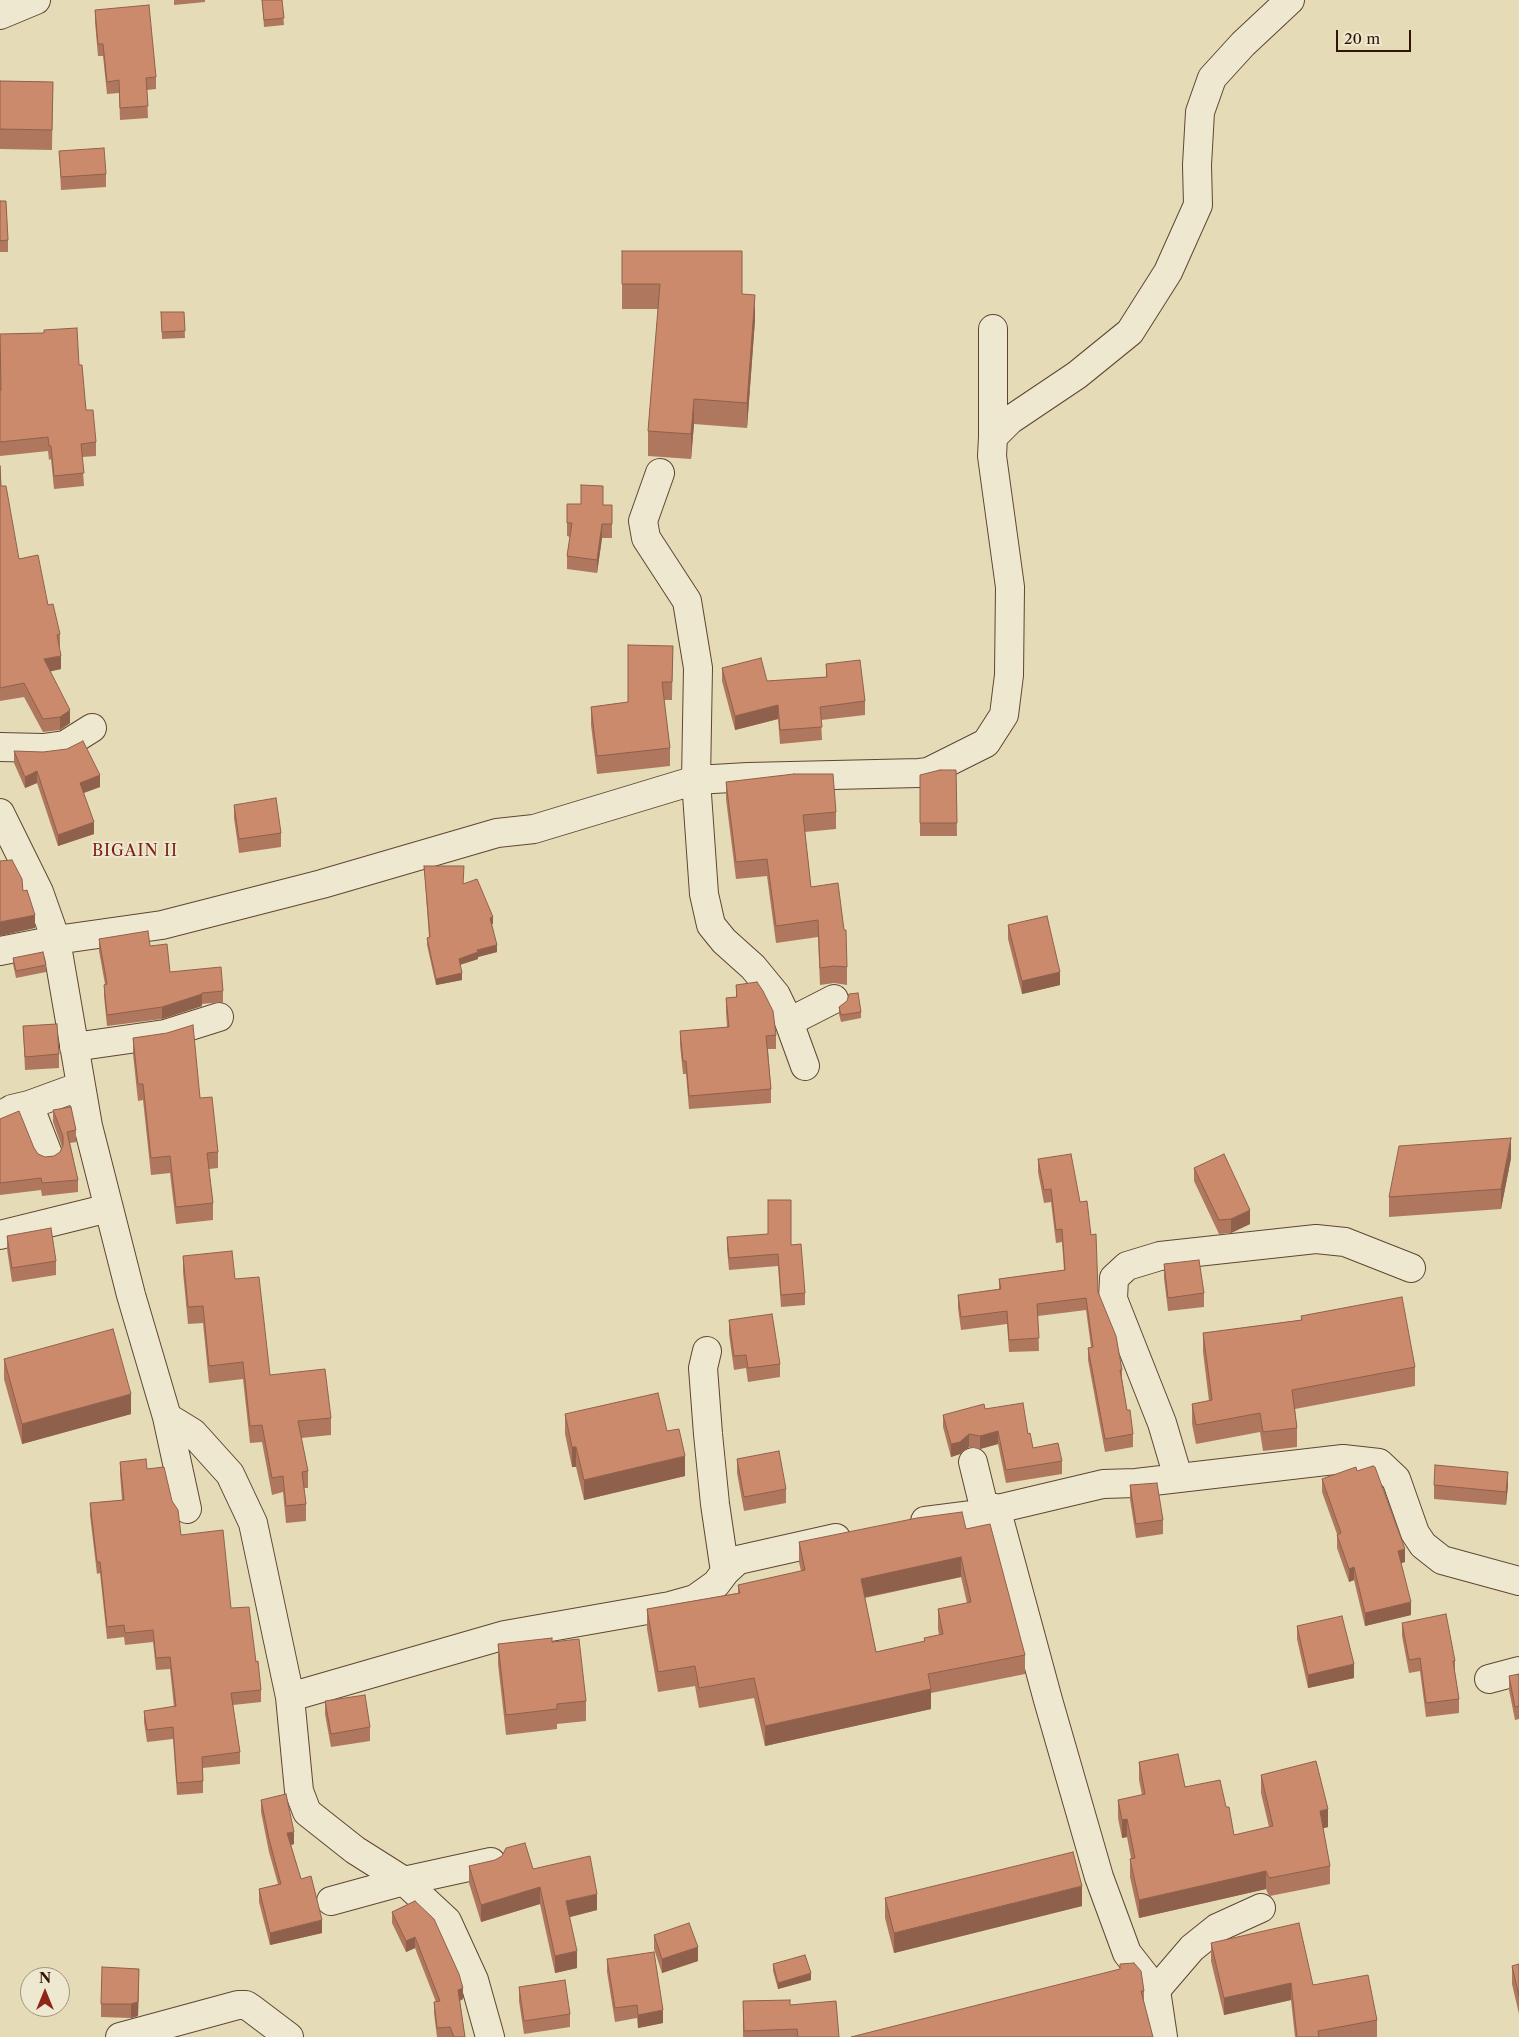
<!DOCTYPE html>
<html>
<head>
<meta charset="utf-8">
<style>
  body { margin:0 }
  #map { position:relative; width:1519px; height:2037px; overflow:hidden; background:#e5dbb7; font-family:"Libre Caslon Text",serif }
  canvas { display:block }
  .north { position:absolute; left:20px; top:1967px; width:50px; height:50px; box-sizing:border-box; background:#eee8d0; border:1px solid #a3937f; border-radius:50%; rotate:0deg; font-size:14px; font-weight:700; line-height:20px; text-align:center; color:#321405 }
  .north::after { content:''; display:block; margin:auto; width:18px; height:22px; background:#8f2418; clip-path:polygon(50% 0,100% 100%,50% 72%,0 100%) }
  .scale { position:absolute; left:1336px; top:30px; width:75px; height:22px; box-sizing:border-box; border:2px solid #321405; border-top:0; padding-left:6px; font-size:15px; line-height:18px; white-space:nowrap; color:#321405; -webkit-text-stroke:4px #eee8d0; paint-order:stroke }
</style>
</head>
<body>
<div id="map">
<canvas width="1519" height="2037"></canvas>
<div class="north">N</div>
<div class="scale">20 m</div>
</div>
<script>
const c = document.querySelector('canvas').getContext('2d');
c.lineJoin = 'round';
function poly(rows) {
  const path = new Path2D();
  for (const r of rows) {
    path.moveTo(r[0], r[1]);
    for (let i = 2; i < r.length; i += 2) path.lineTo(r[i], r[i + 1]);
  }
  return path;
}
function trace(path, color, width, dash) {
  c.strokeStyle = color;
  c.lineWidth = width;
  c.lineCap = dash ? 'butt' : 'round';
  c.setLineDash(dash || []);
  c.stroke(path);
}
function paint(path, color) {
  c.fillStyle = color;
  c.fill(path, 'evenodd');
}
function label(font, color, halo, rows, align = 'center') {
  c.font = font + ' "Libre Caslon Text",serif';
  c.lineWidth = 4;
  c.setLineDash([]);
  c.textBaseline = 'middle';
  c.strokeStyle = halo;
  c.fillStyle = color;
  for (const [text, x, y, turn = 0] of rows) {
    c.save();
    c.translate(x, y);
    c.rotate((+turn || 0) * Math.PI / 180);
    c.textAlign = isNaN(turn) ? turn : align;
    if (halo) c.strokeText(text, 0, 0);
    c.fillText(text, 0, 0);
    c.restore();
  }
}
const minor = poly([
  [0,15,36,0],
  [993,329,993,437],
  [660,473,643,521,646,538,687,601,698,668,696,780,704,894,711,925,724,941,753,967,776,995,789,1022,805,1066],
  [0,747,43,748,65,745,92,728],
  [0,813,39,892,56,940,88,1126,131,1295,167,1417,193,1433,230,1474,253,1523,290,1697,299,1791,307,1812,355,1850,404,1881,447,1921,474,1980,490,2037],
  [0,951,56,940,162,925,322,884,497,833,534,829,696,780,748,777,919,773,928,772,986,743,1004,715,1009,675,1010,587,992,456,993,437,1010,420,1077,375,1130,332,1168,272,1198,205,1197,165,1200,112,1212,78,1243,44,1290,0],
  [789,1022,834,999],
  [74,1047,165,1034,219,1017],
  [29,1105,48,1154],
  [0,1116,12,1109,29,1105,81,1086],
  [0,1235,109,1208],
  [707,1351,703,1368,708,1434,715,1504,725,1572],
  [167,1417,187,1509],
  [973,1462,985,1511],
  [1178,1477,1162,1423,1113,1299,1114,1278,1127,1266,1160,1256,1316,1239,1345,1242,1411,1268],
  [996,1508,1048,1700,1099,1877,1127,1953,1156,1990,1163,2037],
  [925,1521,972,1515,1103,1484,1136,1483,1343,1459,1379,1463,1396,1479,1415,1533,1423,1545,1442,1560,1519,1581],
  [1489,1679,1519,1671],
  [290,1697,505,1635,670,1606,695,1599,716,1584,725,1572,738,1560,836,1538],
  [331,1901,404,1881,491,1862],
  [1156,1990,1192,1948,1217,1928,1261,1908],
  [120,2037,238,2005,246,2005,252,2009,289,2037]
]);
trace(minor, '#5f4632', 30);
trace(minor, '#eee8d0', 28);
paint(poly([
  [174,0,205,0,205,2,174,5],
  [262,0,282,0,284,25,264,27],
  [95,10,156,77,156,89,147,90,148,118,120,120,119,93,107,94,103,56,98,56,95,22],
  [0,81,53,82,52,150,0,149],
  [59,151,106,174,106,187,61,190],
  [0,201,8,240,8,252,0,252],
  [622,251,742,294,755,320,747,428,694,424,691,459,648,456,648,431,658,309,622,309],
  [161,312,184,312,185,338,162,339],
  [0,334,79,365,86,410,96,442,96,456,82,457,84,486,54,489,51,459,49,460,48,451,0,456],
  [0,466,1,486,19,559,48,605,60,634,60,648,59,648,61,669,50,671,70,723,60,730,43,732,24,697,0,701],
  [603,505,612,505,612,538,602,538,597,573,567,569,567,556,570,537,567,536,567,523],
  [673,646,672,700,664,700,670,748,670,766,597,774,591,725,591,707,628,702],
  [826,664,865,701,865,715,821,720,822,740,780,744,778,719,735,730,722,681,722,668,767,681,826,677],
  [14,751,100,787,84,793,94,834,58,846,37,783,25,788,14,763],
  [956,770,957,836,920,836,920,775],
  [726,782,836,812,836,829,805,832,811,887,847,967,847,985,834,983,820,985,818,937,776,943,767,876,736,879,726,799],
  [234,805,281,833,281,847,239,853,234,818],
  [424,866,464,884,493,924,491,924,497,952,478,957,478,959,460,965,462,980,436,985,427,945,427,938,429,937],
  [1008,925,1060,985,1022,994,1008,939],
  [99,939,150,946,170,972,223,991,223,1002,202,1004,202,1006,162,1019,107,1026,104,996,104,985,105,984,99,951],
  [13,958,46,965,46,972,16,978,13,964],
  [736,985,776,1035,776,1049,768,1049,771,1089,771,1103,689,1109,686,1074,683,1074,680,1045,680,1031,727,1027,726,1012,726,998,736,997],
  [839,1007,861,1012,861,1018,841,1022,839,1014],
  [23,1026,59,1054,59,1068,25,1070],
  [133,1038,200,1098,218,1152,218,1168,209,1169,213,1203,213,1220,176,1224,170,1173,151,1175,143,1100,138,1101,133,1054],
  [53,1110,76,1130,76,1142,70,1143,78,1180,78,1192,42,1196,41,1190,0,1195,0,1119,34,1148,38,1154,45,1157,54,1156,60,1152,62,1147,53,1122],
  [1511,1158,1501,1209,1389,1217,1389,1197],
  [1038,1159,1080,1202,1098,1292,1122,1370,1122,1378,1127,1410,1133,1434,1133,1447,1105,1452,1088,1360,1088,1348,1091,1347,1086,1310,1038,1316,1039,1351,1009,1352,1007,1324,961,1330,958,1308,958,1295,999,1289,999,1279,1064,1270,1062,1242,1056,1243,1051,1202,1044,1203,1038,1172],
  [1194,1168,1250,1224,1231,1233,1219,1234,1194,1181],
  [7,1236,56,1261,56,1275,12,1282,7,1249],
  [727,1237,791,1245,805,1293,805,1305,781,1307,778,1266,729,1270,727,1249],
  [183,1256,235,1279,270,1375,331,1418,331,1435,301,1438,308,1471,308,1488,304,1488,306,1504,306,1521,286,1523,283,1492,272,1495,262,1442,250,1443,243,1379,209,1383,203,1323,188,1324,183,1272],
  [1164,1264,1204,1293,1204,1307,1168,1311,1164,1278],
  [1301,1316,1415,1367,1415,1386,1295,1409,1297,1428,1297,1447,1263,1451,1260,1432,1196,1444,1192,1424,1192,1404,1209,1401,1203,1352,1203,1333,1301,1320],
  [729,1320,780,1364,780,1377,748,1382,746,1368,734,1370,729,1334],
  [4,1359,131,1414,22,1444,4,1379],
  [985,1409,1028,1434,1033,1448,1062,1461,1062,1474,1006,1483,998,1444,980,1449,969,1447,960,1454,951,1457,943,1427,943,1415],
  [565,1414,685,1476,584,1500,576,1467,572,1467,565,1434],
  [737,1459,786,1489,786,1503,744,1511,737,1473],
  [120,1462,147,1469,172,1501,181,1535,231,1608,256,1662,261,1690,261,1702,233,1705,240,1752,240,1764,203,1768,203,1793,177,1795,173,1739,147,1742,144,1722,144,1711,174,1707,170,1669,156,1670,153,1642,125,1645,124,1637,107,1639,100,1573,97,1574,90,1515,90,1503,122,1500,120,1474],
  [1357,1471,1405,1562,1401,1563,1411,1615,1365,1626,1354,1580,1349,1582,1337,1548,1337,1534,1322,1492,1322,1479],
  [1130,1485,1163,1520,1163,1534,1136,1538,1130,1499],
  [1434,1485,1508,1485,1506,1505,1434,1499],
  [966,1529,1025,1655,1025,1674,931,1693,931,1709,765,1746,754,1698,699,1708,695,1686,658,1692,647,1629,647,1609,738,1593,738,1585,801,1571,799,1562,799,1542],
  [961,1577,967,1603,938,1609,938,1629,939,1635,924,1638,924,1642,876,1652,865,1598],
  [1402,1623,1455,1661,1455,1673,1459,1699,1459,1713,1426,1717,1420,1671,1409,1673,1402,1636],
  [1297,1626,1354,1678,1308,1688,1297,1639],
  [552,1642,586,1701,586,1721,557,1724,557,1729,506,1735,498,1664,498,1644],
  [1519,1674,1519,1719,1515,1720,1509,1690,1509,1676],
  [325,1701,370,1727,370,1741,331,1747,325,1714],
  [1139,1762,1226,1807,1234,1835,1269,1827,1261,1793,1261,1775,1328,1827,1323,1828,1330,1866,1330,1884,1270,1896,1268,1894,1266,1889,1139,1918,1130,1877,1130,1859,1131,1858,1127,1837,1122,1838,1118,1818,1118,1800,1142,1795,1139,1780],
  [261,1800,294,1844,291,1845,301,1879,322,1933,270,1945,259,1902,259,1889,278,1884,269,1852,261,1812],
  [469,1866,533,1869,597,1910,570,1917,577,1968,555,1973,540,1904,481,1922,469,1883],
  [885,1898,1082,1906,894,1953,885,1918],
  [415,1901,463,1999,460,2001,465,2037,437,2037,434,2013,434,2002,436,2002,415,1948,406,1952,392,1923,392,1912],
  [654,1935,698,1961,662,1973,654,1949],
  [1211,1943,1313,1985,1377,2020,1377,2037,1295,2037,1291,2000,1224,2015,1211,1961],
  [607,1959,663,2023,638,2028,637,2018,615,2022,607,1972],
  [773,1964,811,1980,778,1989,773,1971],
  [1120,1964,1144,1991,1144,2003,1120,1969],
  [1519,1964,1519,2014,1512,1984,1512,1966],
  [139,1982,138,2016,131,2018,101,2017,101,2004],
  [519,1987,570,2014,570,2027,524,2034,519,2001],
  [743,2001,790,2005,839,2037,743,2037]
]), '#af775d');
paint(poly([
  [755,295,755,320,747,428,747,403],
  [694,399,694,424,691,459,691,434],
  [602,524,602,538,597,573,597,560],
  [61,656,61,669,44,673,44,659],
  [778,705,778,719,735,730,735,716],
  [70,710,70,723,60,730,60,717],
  [37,771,37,783,25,788,25,777],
  [100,775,100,787,80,794,80,783],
  [94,822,94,834,58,846,58,835],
  [35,915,35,928,0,936,0,922],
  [493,917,493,924,490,925,490,918],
  [497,945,497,952,478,957,478,959,459,965,459,959,477,950],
  [1060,972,1060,985,1022,994,1022,981],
  [462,973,462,980,436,985,436,979],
  [202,994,202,1006,162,1019,162,1007],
  [1511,1138,1511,1158,1501,1209,1501,1189],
  [1250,1210,1250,1224,1231,1233,1231,1219],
  [131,1394,131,1414,22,1444,22,1424],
  [998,1431,998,1444,980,1449,980,1436],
  [969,1434,969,1447,960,1454,951,1457,951,1444],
  [572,1447,576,1447,576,1467,572,1467],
  [685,1456,685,1476,584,1500,584,1480],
  [1508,1472,1508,1485,1506,1505,1506,1492],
  [1405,1549,1405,1562,1398,1564,1398,1551],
  [961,1557,961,1577,861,1598,861,1579],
  [1354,1567,1354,1580,1349,1582,1349,1569],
  [1411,1602,1411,1615,1365,1626,1365,1613],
  [1354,1664,1354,1678,1308,1688,1308,1675],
  [931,1689,931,1709,765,1746,765,1726],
  [1328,1809,1328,1827,1320,1829,1320,1811],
  [1127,1819,1127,1837,1122,1838,1122,1820],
  [294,1832,294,1844,287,1846,287,1833],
  [1266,1871,1266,1889,1139,1918,1139,1900],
  [1082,1886,1082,1906,894,1953,894,1933],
  [540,1887,540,1904,481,1922,481,1905],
  [597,1894,597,1910,566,1918,566,1901],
  [322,1920,322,1933,270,1945,270,1933],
  [415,1937,415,1948,406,1952,406,1941],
  [698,1947,698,1961,662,1973,662,1959],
  [577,1951,577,1968,555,1973,555,1956],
  [139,1969,138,2016,131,2018,131,2004],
  [811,1973,811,1980,778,1989,778,1983],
  [1291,1983,1291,2000,1224,2015,1224,1998],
  [463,1988,463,1999,458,2001,458,1990],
  [663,2010,663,2023,638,2028,638,2015]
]), '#8f614c');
const building = poly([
  [262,0,282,0,284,18,264,20,262,0],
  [149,5,156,77,146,78,148,106,120,108,119,80,107,82,103,44,98,44,95,10,149,5],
  [0,81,53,82,52,130,0,129,0,81],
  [104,148,106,174,61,177,59,151,104,148],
  [0,201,6,201,8,240,0,241,0,201],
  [622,251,742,251,742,294,755,295,747,403,694,399,691,434,648,431,660,284,622,284,622,251],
  [161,312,184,312,185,331,162,332,161,312],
  [77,328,79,365,82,365,86,410,93,410,96,442,81,444,84,473,54,476,51,446,49,446,48,437,0,442,0,390,1,390,0,334,44,333,44,330,77,328],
  [0,466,1,486,6,486,19,559,38,555,48,605,53,604,60,634,57,635,61,656,44,659,70,710,60,717,43,719,24,683,0,688,0,466],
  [581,485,603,486,603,505,612,505,612,524,602,524,597,560,567,556,572,523,567,523,567,504,581,504,581,485],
  [628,645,673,646,672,682,662,682,670,748,597,756,591,707,628,702,628,645],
  [761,658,767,681,827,677,826,664,860,660,865,701,820,707,822,727,780,730,778,705,735,716,722,668,761,658],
  [83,741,100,775,80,783,94,822,58,835,37,771,25,777,14,751,43,752,67,749,83,741],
  [940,770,956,770,957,823,920,823,920,775,940,770],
  [794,774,833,774,836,812,803,815,811,887,838,883,844,930,846,930,847,967,834,966,820,968,818,920,776,926,767,859,736,862,726,782,794,774],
  [276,798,281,833,239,839,234,805,276,798],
  [12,860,22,879,23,891,27,890,35,915,0,922,0,861,12,860],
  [424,866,464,866,463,884,477,879,493,917,490,918,497,945,477,950,478,952,459,959,462,973,436,979,427,938,430,937,424,866],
  [1047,916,1060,972,1022,981,1008,925,1047,916],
  [148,931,150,946,167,944,170,972,221,967,223,991,202,993,202,994,162,1007,107,1015,104,985,107,984,99,939,148,931],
  [43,952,46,965,16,971,13,958,43,952],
  [757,982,763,991,773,1011,776,1035,766,1036,771,1089,689,1096,686,1061,683,1061,680,1031,729,1027,726,998,737,997,736,985,757,982],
  [858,993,861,1012,841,1015,839,1007,847,1001,849,994,858,993],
  [57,1024,59,1054,25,1057,23,1026,57,1024],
  [193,1025,200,1098,212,1097,218,1152,207,1153,213,1203,176,1207,170,1156,151,1158,143,1084,138,1084,133,1038,167,1033,193,1025],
  [71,1107,76,1130,67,1132,78,1180,42,1183,41,1178,0,1183,0,1119,19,1111,34,1148,38,1154,45,1157,54,1156,60,1152,63,1145,63,1136,53,1110,71,1107],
  [1511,1138,1501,1189,1389,1197,1399,1146,1511,1138],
  [1071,1154,1080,1202,1087,1201,1091,1235,1096,1234,1098,1292,1116,1336,1122,1370,1120,1370,1127,1410,1130,1410,1133,1434,1105,1439,1088,1348,1093,1347,1086,1298,1037,1304,1039,1338,1009,1340,1007,1311,961,1317,958,1295,1001,1289,999,1279,1065,1270,1062,1229,1056,1230,1051,1189,1044,1190,1038,1159,1071,1154],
  [1224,1154,1250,1210,1231,1219,1219,1220,1194,1168,1224,1154],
  [768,1200,791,1200,791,1245,801,1244,805,1293,781,1295,778,1254,729,1258,727,1237,768,1234,768,1200],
  [51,1228,56,1261,12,1268,7,1236,51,1228],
  [232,1251,235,1279,259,1277,270,1375,325,1369,331,1418,298,1421,308,1471,302,1472,306,1504,286,1506,283,1476,272,1478,262,1425,250,1426,243,1362,209,1366,203,1306,188,1307,183,1256,232,1251],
  [1199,1260,1204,1293,1168,1298,1164,1264,1199,1260],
  [1402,1297,1415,1367,1292,1390,1297,1428,1263,1432,1260,1413,1196,1425,1192,1404,1212,1400,1203,1333,1302,1320,1301,1316,1402,1297],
  [772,1314,780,1364,748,1368,746,1355,734,1356,729,1320,772,1314],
  [113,1329,131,1394,22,1424,4,1359,113,1329],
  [658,1393,667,1431,679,1429,685,1456,584,1480,576,1447,572,1447,565,1414,658,1393],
  [1023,1403,1028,1434,1030,1433,1033,1448,1058,1443,1062,1461,1006,1470,998,1431,980,1436,969,1434,960,1442,951,1444,943,1415,984,1404,985,1409,1023,1403],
  [779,1451,786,1489,744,1497,737,1459,779,1451],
  [146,1459,147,1469,164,1467,172,1501,178,1510,181,1535,223,1530,231,1608,249,1607,256,1662,258,1661,261,1690,231,1693,240,1752,202,1757,203,1781,177,1783,173,1727,147,1730,144,1711,176,1706,170,1657,156,1658,153,1630,125,1633,124,1625,107,1627,100,1562,97,1562,90,1503,124,1500,120,1462,146,1459],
  [1435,1465,1508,1472,1506,1492,1434,1485,1435,1465],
  [1373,1466,1375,1467,1405,1549,1398,1551,1411,1602,1365,1613,1354,1567,1349,1569,1337,1535,1341,1533,1322,1479,1356,1467,1357,1471,1373,1466],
  [1157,1483,1163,1520,1136,1524,1130,1485,1157,1483],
  [962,1512,966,1529,990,1524,1025,1655,928,1674,931,1689,765,1726,754,1678,699,1688,695,1666,658,1672,647,1609,740,1593,738,1585,805,1570,799,1542,917,1518,962,1512],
  [961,1557,971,1602,938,1609,943,1634,924,1638,925,1641,876,1652,861,1579,961,1557],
  [1446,1614,1455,1661,1453,1661,1459,1699,1426,1703,1420,1658,1409,1660,1402,1623,1446,1614],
  [1342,1616,1354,1664,1308,1675,1297,1626,1342,1616],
  [552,1638,552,1642,579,1639,586,1701,557,1704,557,1709,506,1715,498,1644,552,1638],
  [1519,1674,1519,1706,1515,1707,1509,1676,1519,1674],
  [365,1695,370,1727,331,1734,325,1701,365,1695],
  [1178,1754,1185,1787,1220,1780,1226,1807,1229,1807,1234,1835,1273,1826,1261,1775,1316,1761,1328,1809,1320,1811,1330,1866,1270,1878,1268,1876,1266,1871,1139,1900,1130,1859,1135,1858,1127,1819,1122,1820,1118,1800,1145,1794,1139,1762,1178,1754],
  [286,1794,294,1832,287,1833,301,1879,311,1876,322,1920,270,1933,259,1889,281,1884,269,1839,261,1800,286,1794],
  [525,1843,533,1869,590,1856,597,1894,566,1901,577,1951,555,1956,540,1887,481,1905,469,1866,495,1860,502,1856,506,1848,525,1843],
  [1073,1852,1082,1886,894,1933,885,1898,1073,1852],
  [415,1901,434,1919,459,1974,463,1988,458,1990,465,2037,454,2037,450,2027,437,2028,434,2002,440,2001,415,1937,406,1941,392,1912,415,1901],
  [689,1923,698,1947,662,1959,654,1935,689,1923],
  [1299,1923,1313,1985,1368,1975,1377,2020,1318,2031,1319,2037,1297,2037,1291,1983,1224,1998,1211,1943,1299,1923],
  [654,1952,663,2010,638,2015,637,2005,615,2008,607,1959,654,1952],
  [805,1955,811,1973,778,1983,773,1964,805,1955],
  [1134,1963,1141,1971,1144,1991,1141,1991,1153,2037,851,2037,1120,1969,1120,1964,1134,1963],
  [1519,1964,1519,1996,1512,1966,1519,1964],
  [102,1967,139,1969,138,2002,131,2004,101,2004,102,1967],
  [565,1980,570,2014,524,2021,519,1987,565,1980],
  [790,2000,790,2005,836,2001,839,2037,798,2037,797,2029,744,2031,743,2001,790,2000]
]);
paint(building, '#cc8a6c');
trace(building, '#8f614c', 1);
c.letterSpacing = '1px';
label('16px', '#7a1f14', '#eee8d0', [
  ["BIGAIN II",135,851]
]);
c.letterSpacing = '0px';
</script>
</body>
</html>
